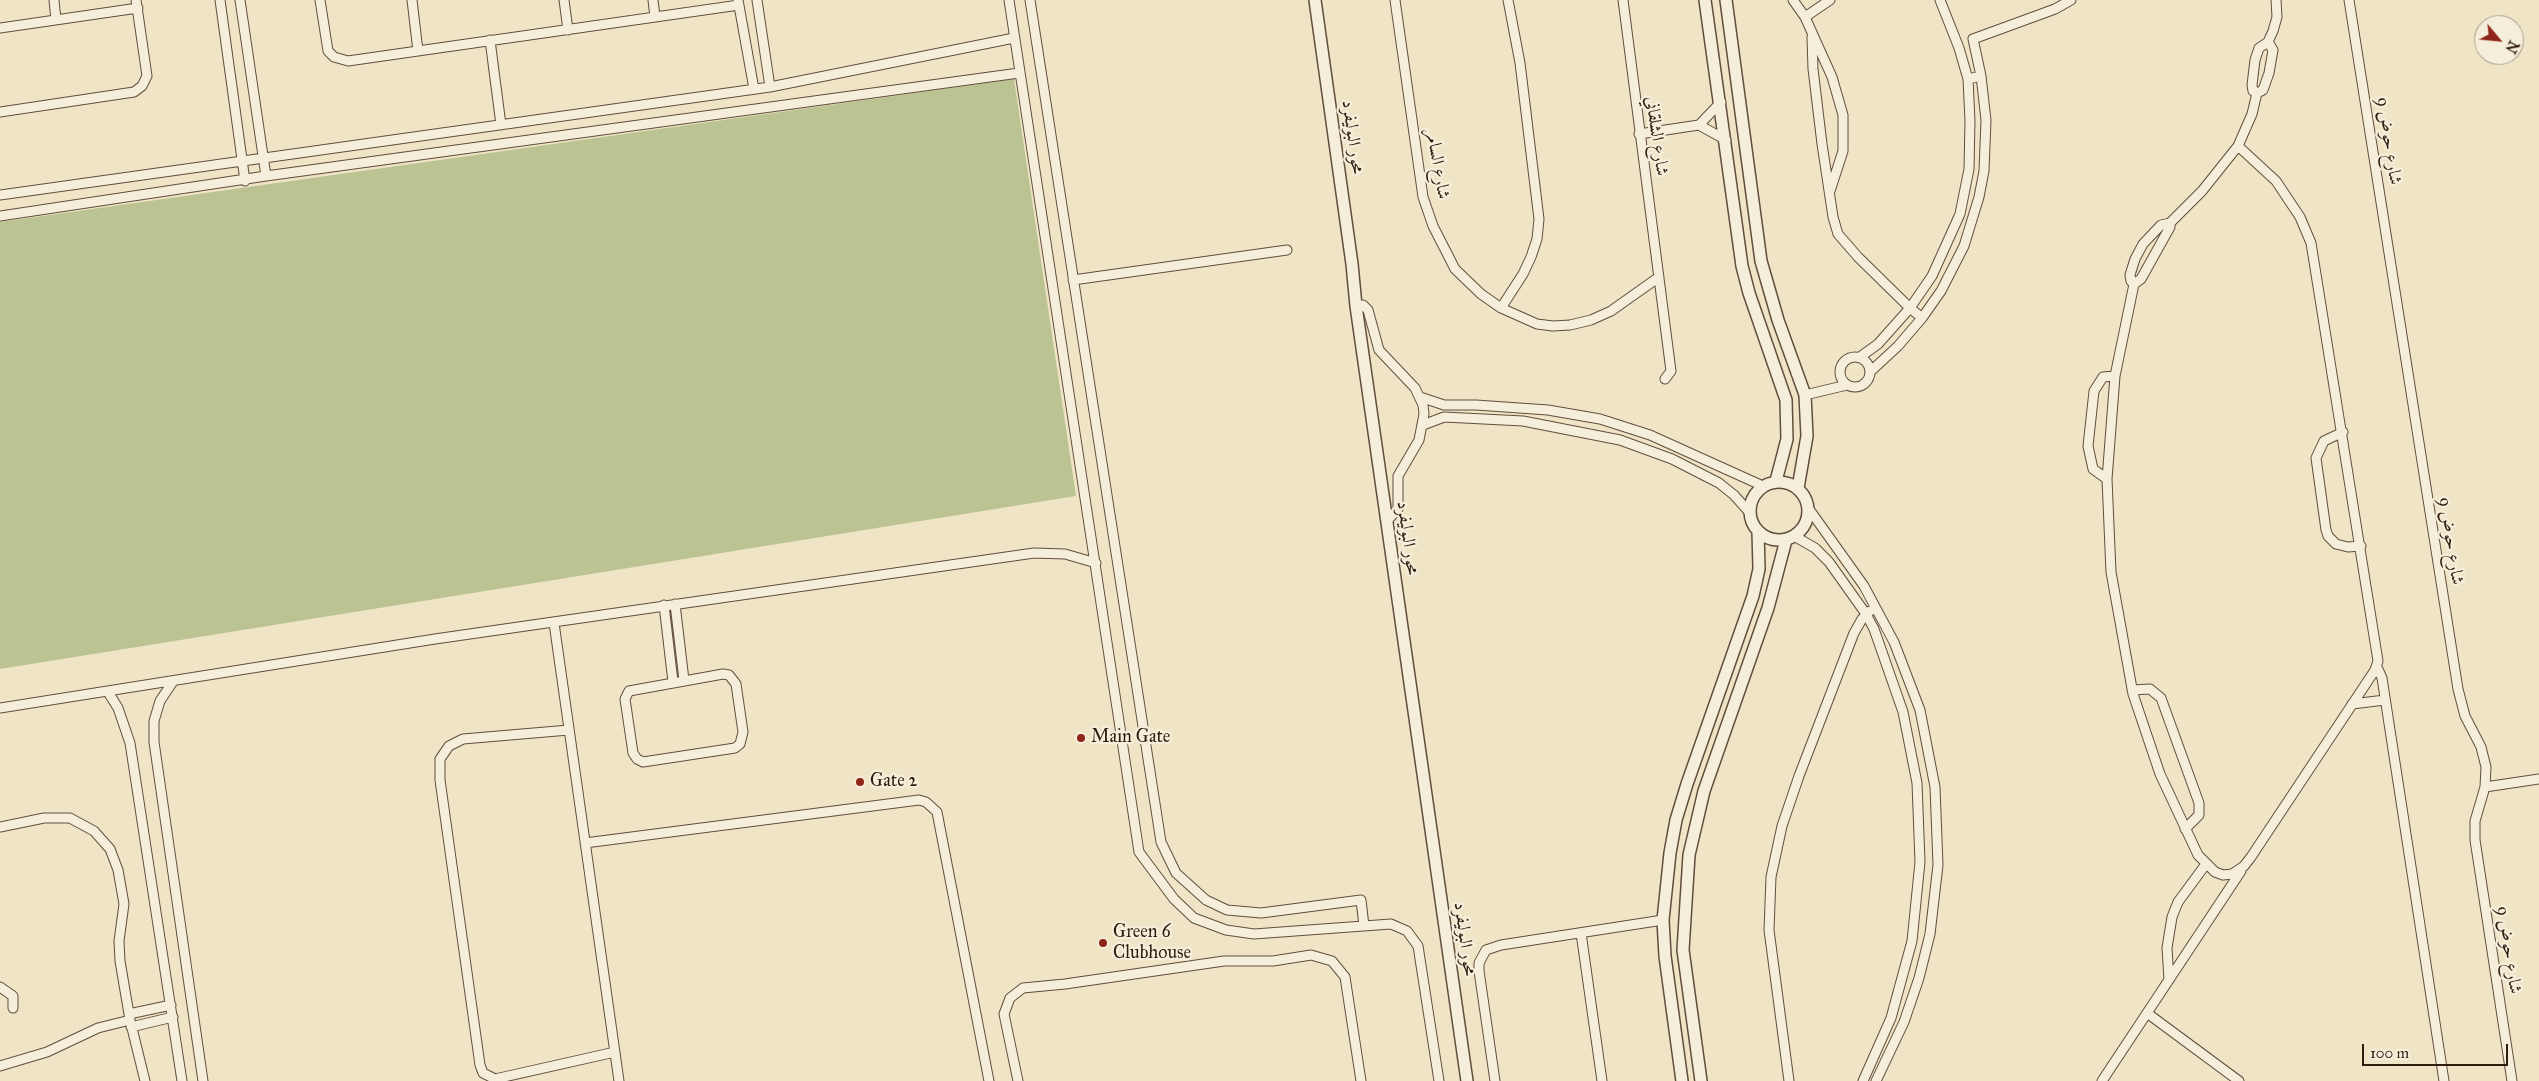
<!DOCTYPE html>
<html>
<head>
<meta charset="utf-8">
<style>
  body { margin:0 }
  #map { position:relative; width:2539px; height:1081px; overflow:hidden; background:#efe5c6; font-family:"IM FELL Great Primer",serif }
  canvas { display:block }
  .north { position:absolute; left:2474px; top:15px; width:50px; height:50px; box-sizing:border-box; background:#f5eeda; border:1px solid #a69a88; border-radius:50%; rotate:118deg; font-size:14px; font-weight:700; line-height:20px; text-align:center; color:#301c0e }
  .north::after { content:''; display:block; margin:auto; width:18px; height:22px; background:#8f2418; clip-path:polygon(50% 0,100% 100%,50% 72%,0 100%) }
  .scale { position:absolute; left:2362px; top:1044px; width:146px; height:22px; box-sizing:border-box; border:2px solid #301c0e; border-top:0; padding-left:6px; font-size:15px; line-height:18px; white-space:nowrap; color:#301c0e; -webkit-text-stroke:4px #f5eeda; paint-order:stroke }
</style>
</head>
<body>
<div id="map">
<canvas width="2539" height="1081"></canvas>
<div class="north">N</div>
<div class="scale">100 m</div>
</div>
<script>
const c = document.querySelector('canvas').getContext('2d');
c.lineJoin = 'round';
function paint(path, color) {
  c.fillStyle = color;
  c.fill(path, 'evenodd');
}
function poly(rows) {
  const path = new Path2D();
  for (const r of rows) {
    if (r.length === 3) {
      path.moveTo(r[0] + r[2], r[1]);
      path.arc(r[0], r[1], r[2], 0, 2 * Math.PI);
      continue;
    }
    path.moveTo(r[0], r[1]);
    for (let i = 2; i < r.length; i += 2) path.lineTo(r[i], r[i + 1]);
  }
  return path;
}
function trace(path, color, width, dash) {
  c.strokeStyle = color;
  c.lineWidth = width;
  c.lineCap = dash ? 'butt' : 'round';
  c.setLineDash(dash || []);
  c.stroke(path);
}
function label(font, color, halo, rows, align = 'center') {
  c.font = font + ' "IM FELL Great Primer",Amiri,serif';
  c.lineWidth = 4.5;
  c.setLineDash([]);
  c.textBaseline = 'middle';
  c.strokeStyle = halo;
  c.fillStyle = color;
  for (const [text, x, y, turn = 0] of rows) {
    c.save();
    c.translate(x, y);
    c.rotate((+turn || 0) * Math.PI / 180);
    c.textAlign = isNaN(turn) ? turn : align;
    if (halo) c.strokeText(text, 0, 0);
    c.fillText(text, 0, 0);
    c.restore();
  }
}
paint(poly([
  [1014,79,1076,496,0,669,0,222]
]), '#bcc393');
const minor = poly([
  [54,0,56,20],
  [220,0,245,181],
  [240,0,266,176],
  [320,0,328,51,334,57,348,61,739,5],
  [412,0,418,51],
  [564,0,568,30],
  [653,0,655,17],
  [738,0,754,89],
  [757,0,770,87],
  [1009,0,1139,852,1174,899,1194,918,1226,930,1254,934,1391,924,1407,931,1418,946,1439,1081],
  [1030,0,1161,842,1176,873,1206,900,1227,910,1261,913,1361,900,1364,926],
  [1395,0,1423,197,1433,226,1455,269,1481,294,1501,308,1537,324,1553,326,1570,325,1591,320,1611,311,1659,277],
  [1623,0,1671,371,1665,379],
  [1793,0,1805,17,1832,77,1843,115,1843,151,1830,191],
  [2349,0,2458,689,2465,716,2481,747,2486,767,2485,787,2475,821,2475,840,2512,1081],
  [1805,17,1830,0],
  [0,28,138,8],
  [1812,37,1813,69,1822,144,1833,217,1838,234,1858,257,1910,308,1922,318],
  [490,40,501,125],
  [1968,79,1981,76,1973,39,2055,9,2071,0],
  [2257,93,2253,91,2252,85,2255,60,2259,48,2268,42,2273,31,2277,17,2276,0],
  [0,112,134,92,142,86,147,76,136,0],
  [1699,125,1721,102],
  [1639,134,1699,125,1726,140],
  [0,195,770,87,1014,38],
  [0,216,266,176,1019,73],
  [2170,223,2161,225,2143,244,2135,259,2130,275,2131,281,2134,284,2115,376,2107,479,2111,572,2133,694,2160,774,2198,855,2215,872,2223,875,2232,874,2244,866,2251,857,2375,670,2378,661,2311,243,2300,217,2276,181,2238,146],
  [1073,280,1287,250],
  [2134,284,2141,279,2170,227,2170,223,2202,191,2238,146,2252,114,2257,93,2263,90,2269,73,2273,50,2268,42],
  [1356,306,1363,305,1368,310,1379,350,1415,388,1423,405,1424,414,1419,440,1398,476,1398,509,1387,521],
  [1501,308,1523,274,1531,257,1537,239,1539,219,1520,63,1508,0],
  [1855,372,15],
  [1860,357,1878,344,1910,308,1932,276,1960,214,1969,169,1970,121,1968,79,1959,48,1940,0],
  [1871,371,1898,346,1922,318,1941,291,1964,246,1979,197,1984,171,1986,120,1981,76],
  [1805,395,1847,385],
  [1420,397,1444,405,1476,405,1548,410,1600,419,1650,435,1763,486],
  [1423,425,1444,417,1523,421,1620,440,1672,459,1719,483,1734,495,1750,513],
  [2343,432,2324,441,2316,458,2326,530,2328,536,2336,544,2348,547,2361,546],
  [2107,479,2093,469,2088,446,2094,391,2103,377,2115,376],
  [1809,509,1864,586,1894,642,1920,710,1935,787,1938,865,1930,934,1919,978,1904,1022,1876,1081],
  [1794,536,1815,548,1829,562,1866,614,1874,629,1903,712,1917,783,1920,862,1912,941,1891,1018,1863,1081],
  [675,604,684,680],
  [664,605,673,682],
  [554,623,619,1081],
  [2377,667,2382,678,2444,1081],
  [723,674,729,675,736,684,743,732,740,744,735,748,643,762,637,759,633,753,625,699,629,691,723,674],
  [172,683,160,701,154,721,154,742,203,1081],
  [2132,690,2150,689,2161,698,2199,803,2199,815,2185,829],
  [108,692,118,708,130,743,182,1081],
  [2352,704,2385,700],
  [0,708,435,639,1034,553,1065,554,1096,563],
  [569,730,463,739,449,746,440,759,440,780,480,1065,483,1073,495,1079,615,1052],
  [2485,787,2539,779],
  [0,827,44,818,70,818,94,831,110,849,118,870,124,904,119,941,120,961,130,1020,145,1081],
  [585,843,919,800,926,802,937,812,989,1081],
  [1581,933,1602,1081],
  [2169,980,2167,948,2172,917,2178,902,2206,864],
  [0,987,13,996,13,1008],
  [2147,1013,2239,1081],
  [129,1014,171,1005],
  [131,1027,173,1017],
  [0,1066,47,1052,98,1028,130,1020],
  [1018,1081,1004,1014,1010,998,1023,988,1065,984,1224,961,1273,961,1311,955,1332,961,1345,977,1361,1081],
  [1495,1081,1479,971,1479,963,1486,950,1501,945,1663,920],
  [1789,1081,1769,930,1771,877,1782,826,1799,776,1854,633,1862,619,1870,611],
  [2102,1081,2241,871]
]);
const tertiary = poly([
  [1315,0,1352,264,1356,306,1467,1081],
  [1705,0,1742,266,1749,293,1786,400,1787,439,1776,481],
  [1726,0,1761,261,1778,320,1805,395,1807,436,1798,488],
  [1779,511,29],
  [1682,1081,1665,956,1663,920,1670,853,1676,820,1687,784,1753,596,1759,569,1758,531],
  [1701,1081,1683,950,1689,855,1704,791,1768,608,1786,540]
]);
trace(minor, '#604e3c', 11);
trace(tertiary, '#604e3c', 14);
trace(minor, '#f5eeda', 9);
trace(tertiary, '#f5eeda', 11);
for (const [x, y, r, color] of [
  [1081,738,5,"#8f2418"],
  [860,782,5,"#8f2418"],
  [1103,943,5,"#8f2418"]
]) {
  const dot = new Path2D();
  dot.arc(x, y, r, 0, 2 * Math.PI);
  c.fillStyle = color;
  c.fill(dot);
  trace(dot, '#f5eeda', 2);
}
label('18px', '#301c0e', '#f5eeda', [
  ["شارع الشلقاني",1656,136,82],
  ["محور البوليفرد",1352,137,82],
  ["شارع حوض 9",2388,141,81],
  ["شارع السامر",1437,164,80],
  ["محور البوليفرد",1407,538,82],
  ["شارع حوض 9",2450,541,81],
  ["محور البوليفرد",1464,939,82],
  ["شارع حوض 9",2508,950,81]
]);
label('18px', '#301c0e', '#f5eeda', [
  ["Main Gate",1091,738],
  ["Gate 2",870,782],
  ["Green 6",1113,933],
  ["Clubhouse",1113,954]
], 'left');
</script>
</body>
</html>
